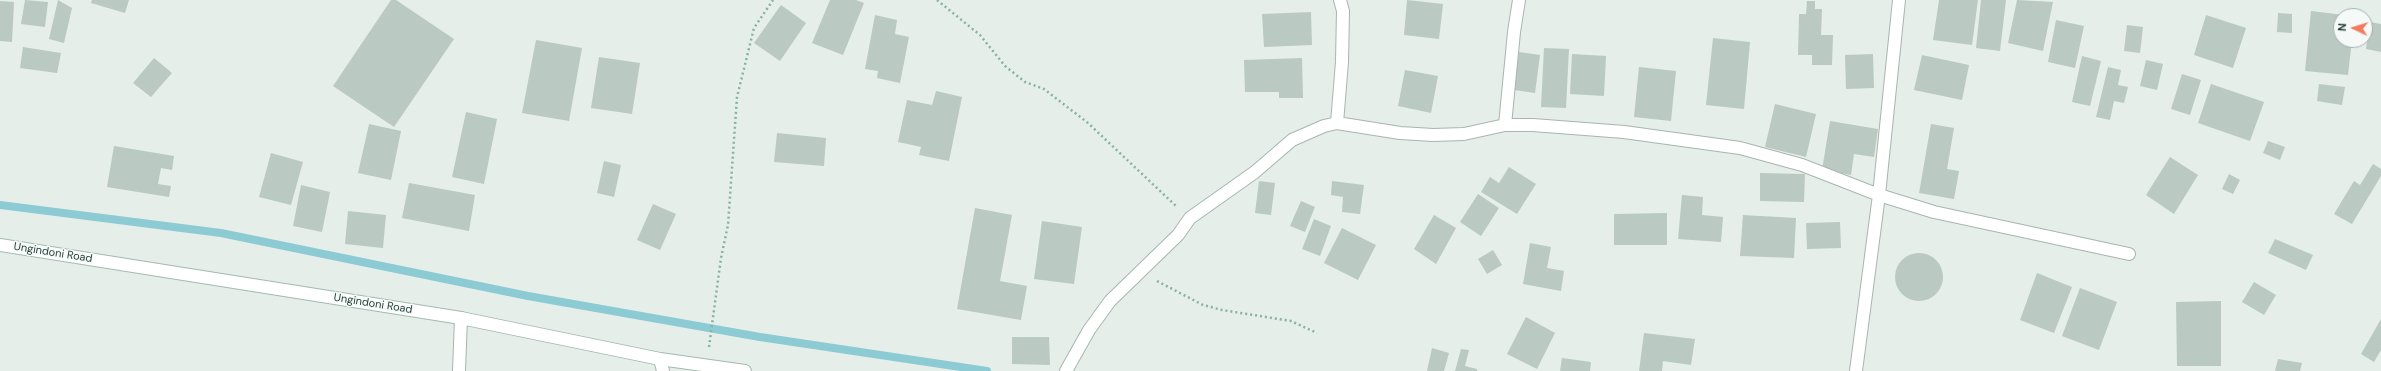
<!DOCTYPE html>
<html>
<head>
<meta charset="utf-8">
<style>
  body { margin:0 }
  #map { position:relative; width:2381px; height:371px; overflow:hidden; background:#e5eee9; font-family:"DM Sans",sans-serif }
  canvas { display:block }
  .north { position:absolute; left:2333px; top:8px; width:40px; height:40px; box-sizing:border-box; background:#f5faf8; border:1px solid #a1b0ab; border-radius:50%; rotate:274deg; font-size:11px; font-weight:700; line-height:16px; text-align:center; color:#234037 }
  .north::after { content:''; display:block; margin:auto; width:14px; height:18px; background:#f47c5d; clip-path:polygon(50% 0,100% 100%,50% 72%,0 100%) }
</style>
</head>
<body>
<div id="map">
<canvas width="2381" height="371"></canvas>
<div class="north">N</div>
</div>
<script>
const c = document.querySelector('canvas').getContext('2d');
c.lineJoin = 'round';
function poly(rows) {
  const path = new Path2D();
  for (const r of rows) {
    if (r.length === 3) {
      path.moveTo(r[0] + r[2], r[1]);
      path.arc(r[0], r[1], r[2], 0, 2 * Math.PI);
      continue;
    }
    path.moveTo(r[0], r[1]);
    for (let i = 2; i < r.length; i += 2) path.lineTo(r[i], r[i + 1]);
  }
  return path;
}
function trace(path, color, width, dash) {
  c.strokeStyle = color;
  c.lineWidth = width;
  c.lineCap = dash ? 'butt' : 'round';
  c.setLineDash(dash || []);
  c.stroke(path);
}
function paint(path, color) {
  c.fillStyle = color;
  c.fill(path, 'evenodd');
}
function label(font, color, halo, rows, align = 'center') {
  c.font = font + ' "DM Sans",sans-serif';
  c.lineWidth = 3;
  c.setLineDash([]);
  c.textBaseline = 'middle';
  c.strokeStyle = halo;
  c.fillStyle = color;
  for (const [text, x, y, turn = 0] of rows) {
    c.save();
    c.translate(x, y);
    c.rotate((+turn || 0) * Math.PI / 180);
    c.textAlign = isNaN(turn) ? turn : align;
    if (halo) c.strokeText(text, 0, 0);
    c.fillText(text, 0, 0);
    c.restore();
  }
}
trace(poly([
  [0,205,221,233,528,296,760,337,987,371]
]), '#8ccbd3', 8);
paint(poly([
  [25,0,48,2,45,27,21,24],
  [58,0,72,8,64,43,49,39],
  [92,0,129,0,125,13,91,3],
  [391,0,396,0,454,39,394,127,333,86],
  [830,0,856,0,864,3,843,55,812,43],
  [1407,0,1443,4,1439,39,1404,35],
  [1939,0,1978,0,1972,45,1933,40],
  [1981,0,2006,0,2000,51,1976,48],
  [2017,0,2053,2,2043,51,2008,43],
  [0,1,14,2,12,42,0,41],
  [1807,1,1815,1,1815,9,1822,9,1821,35,1833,35,1832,65,1812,65,1812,55,1798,55,1799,14,1806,14],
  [781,5,806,23,780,61,754,43],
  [2311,11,2344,15,2341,16,2341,40,2352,40,2348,75,2305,71],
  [1311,12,1312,45,1264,47,1262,14],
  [2278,13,2292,14,2292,33,2277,32],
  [875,15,897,20,895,34,909,37,900,83,877,78,878,71,865,69],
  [2206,15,2246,28,2233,68,2194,55],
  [2056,20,2084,26,2075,68,2048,62],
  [2370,22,2381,24,2381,52,2366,49],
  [2127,25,2143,27,2140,53,2124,51],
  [1713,38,1750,42,1744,109,1706,105],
  [536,40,582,48,569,121,522,113],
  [23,47,61,53,57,73,20,68],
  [1544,48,1569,49,1566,108,1541,107],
  [1519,52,1540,55,1535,93,1514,90],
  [1572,54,1606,56,1604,96,1570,94],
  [1873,54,1874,88,1846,89,1845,55],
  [1922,55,1969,65,1962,100,1914,90],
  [2082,56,2101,61,2090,106,2072,102],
  [599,57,640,63,632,114,591,108],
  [154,58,172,73,151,97,133,83],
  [1302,58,1303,98,1279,98,1279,92,1245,92,1244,60],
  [2146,60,2163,64,2157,90,2140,86],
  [1639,67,1676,71,1671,121,1634,117],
  [2108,67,2121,70,2118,85,2128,87,2124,103,2114,101,2110,120,2096,117],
  [1405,70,1438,76,1431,113,1398,106],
  [2182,74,2201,80,2190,115,2171,109],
  [2211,84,2264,102,2250,141,2198,123],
  [2319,84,2345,87,2342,105,2317,101],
  [936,91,962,97,949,161,919,155,921,147,898,142,907,100,932,105],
  [1775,104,1816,114,1806,157,1765,147],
  [466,112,497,119,484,184,452,177],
  [1830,121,1878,129,1874,157,1854,154,1851,175,1822,170],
  [369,124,401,131,391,180,358,173],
  [1931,124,1954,128,1947,169,1959,171,1954,199,1919,193],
  [777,133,826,138,824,166,774,162],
  [2268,141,2285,147,2280,160,2263,153],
  [114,146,174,156,172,170,161,168,158,184,171,186,169,197,107,187],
  [271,153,303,162,291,205,259,197],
  [2170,157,2198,175,2174,214,2146,195],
  [604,161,621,165,614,197,597,193],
  [2373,164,2381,169,2381,176,2352,224,2334,214,2354,181,2360,185],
  [1509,167,1536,184,1517,214,1481,192,1490,177,1499,183],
  [1760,173,1805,174,1804,202,1760,201],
  [2229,174,2240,180,2233,194,2222,189],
  [1259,181,1275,183,1271,215,1255,213],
  [1332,181,1364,185,1360,214,1342,212,1343,197,1331,195],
  [409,183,475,195,469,231,402,218],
  [301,185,330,192,322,232,293,226],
  [1478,194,1499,208,1481,236,1460,222],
  [1682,195,1703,197,1702,215,1723,217,1721,242,1678,239],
  [1301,201,1315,207,1305,232,1290,226],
  [653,204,676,214,660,250,637,240],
  [975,208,1012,215,1000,281,1027,286,1021,320,957,309],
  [348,211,386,215,383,248,345,244],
  [1667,213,1667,245,1614,245,1614,214],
  [1434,215,1456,228,1436,264,1414,249],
  [1743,215,1796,218,1794,258,1740,256],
  [1314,219,1331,226,1320,256,1302,249],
  [1042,221,1082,227,1074,284,1034,279],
  [1840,222,1841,248,1807,249,1806,223],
  [1342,228,1376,245,1358,280,1324,263],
  [2275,239,2313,255,2306,270,2268,253],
  [1530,243,1551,247,1547,268,1564,271,1561,291,1523,284],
  [1493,250,1502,265,1487,274,1478,259],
  [1919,277,24],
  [2037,273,2072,287,2054,333,2020,320],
  [2254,282,2276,295,2264,315,2242,302],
  [2080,288,2117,302,2099,350,2062,336],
  [2221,301,2221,366,2177,366,2176,302],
  [1526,317,1555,333,1537,369,1507,354],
  [2381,319,2381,350,2374,362,2361,354],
  [1644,333,1695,339,1691,365,1663,361,1662,371,1639,371],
  [1012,337,1049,337,1050,365,1012,364],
  [1432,348,1449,353,1444,371,1427,371],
  [1461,349,1469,350,1465,366,1477,369,1477,371,1455,371],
  [1562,358,1591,362,1590,371,1560,371],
  [2278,359,2302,363,2300,371,2275,371]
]), '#bac9c2');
const minor = poly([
  [1337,123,1342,62,1343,11,1340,0],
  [1505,125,1514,32,1519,0],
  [660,359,663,371],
  [459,371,461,318],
  [1066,371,1089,330,1110,301,1178,235,1190,218,1255,172,1292,140,1324,126,1337,123,1400,133,1433,135,1464,134,1505,125,1533,125,1624,132,1740,148,1802,165,1879,195,1934,212,2129,254],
  [1856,371,1879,195,1899,0]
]);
const secondary = poly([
  [0,245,461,318,660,359,745,371]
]);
trace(minor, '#a7b6b0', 14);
trace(secondary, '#a3bab1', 14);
trace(poly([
  [937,0,980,35,1005,66,1025,82,1044,89,1088,123,1176,206],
  [1157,281,1203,305,1222,310,1291,321,1317,333],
  [709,347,721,258,728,225,737,97,754,28,773,0]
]), '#85b2a2', 2.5, [2, 3]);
trace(minor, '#fff', 12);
trace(secondary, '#fff', 12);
label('11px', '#234037', '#f5faf8', [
  ["Ungindoni Road",53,253,9],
  ["Ungindoni Road",373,304,9]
]);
</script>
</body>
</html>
